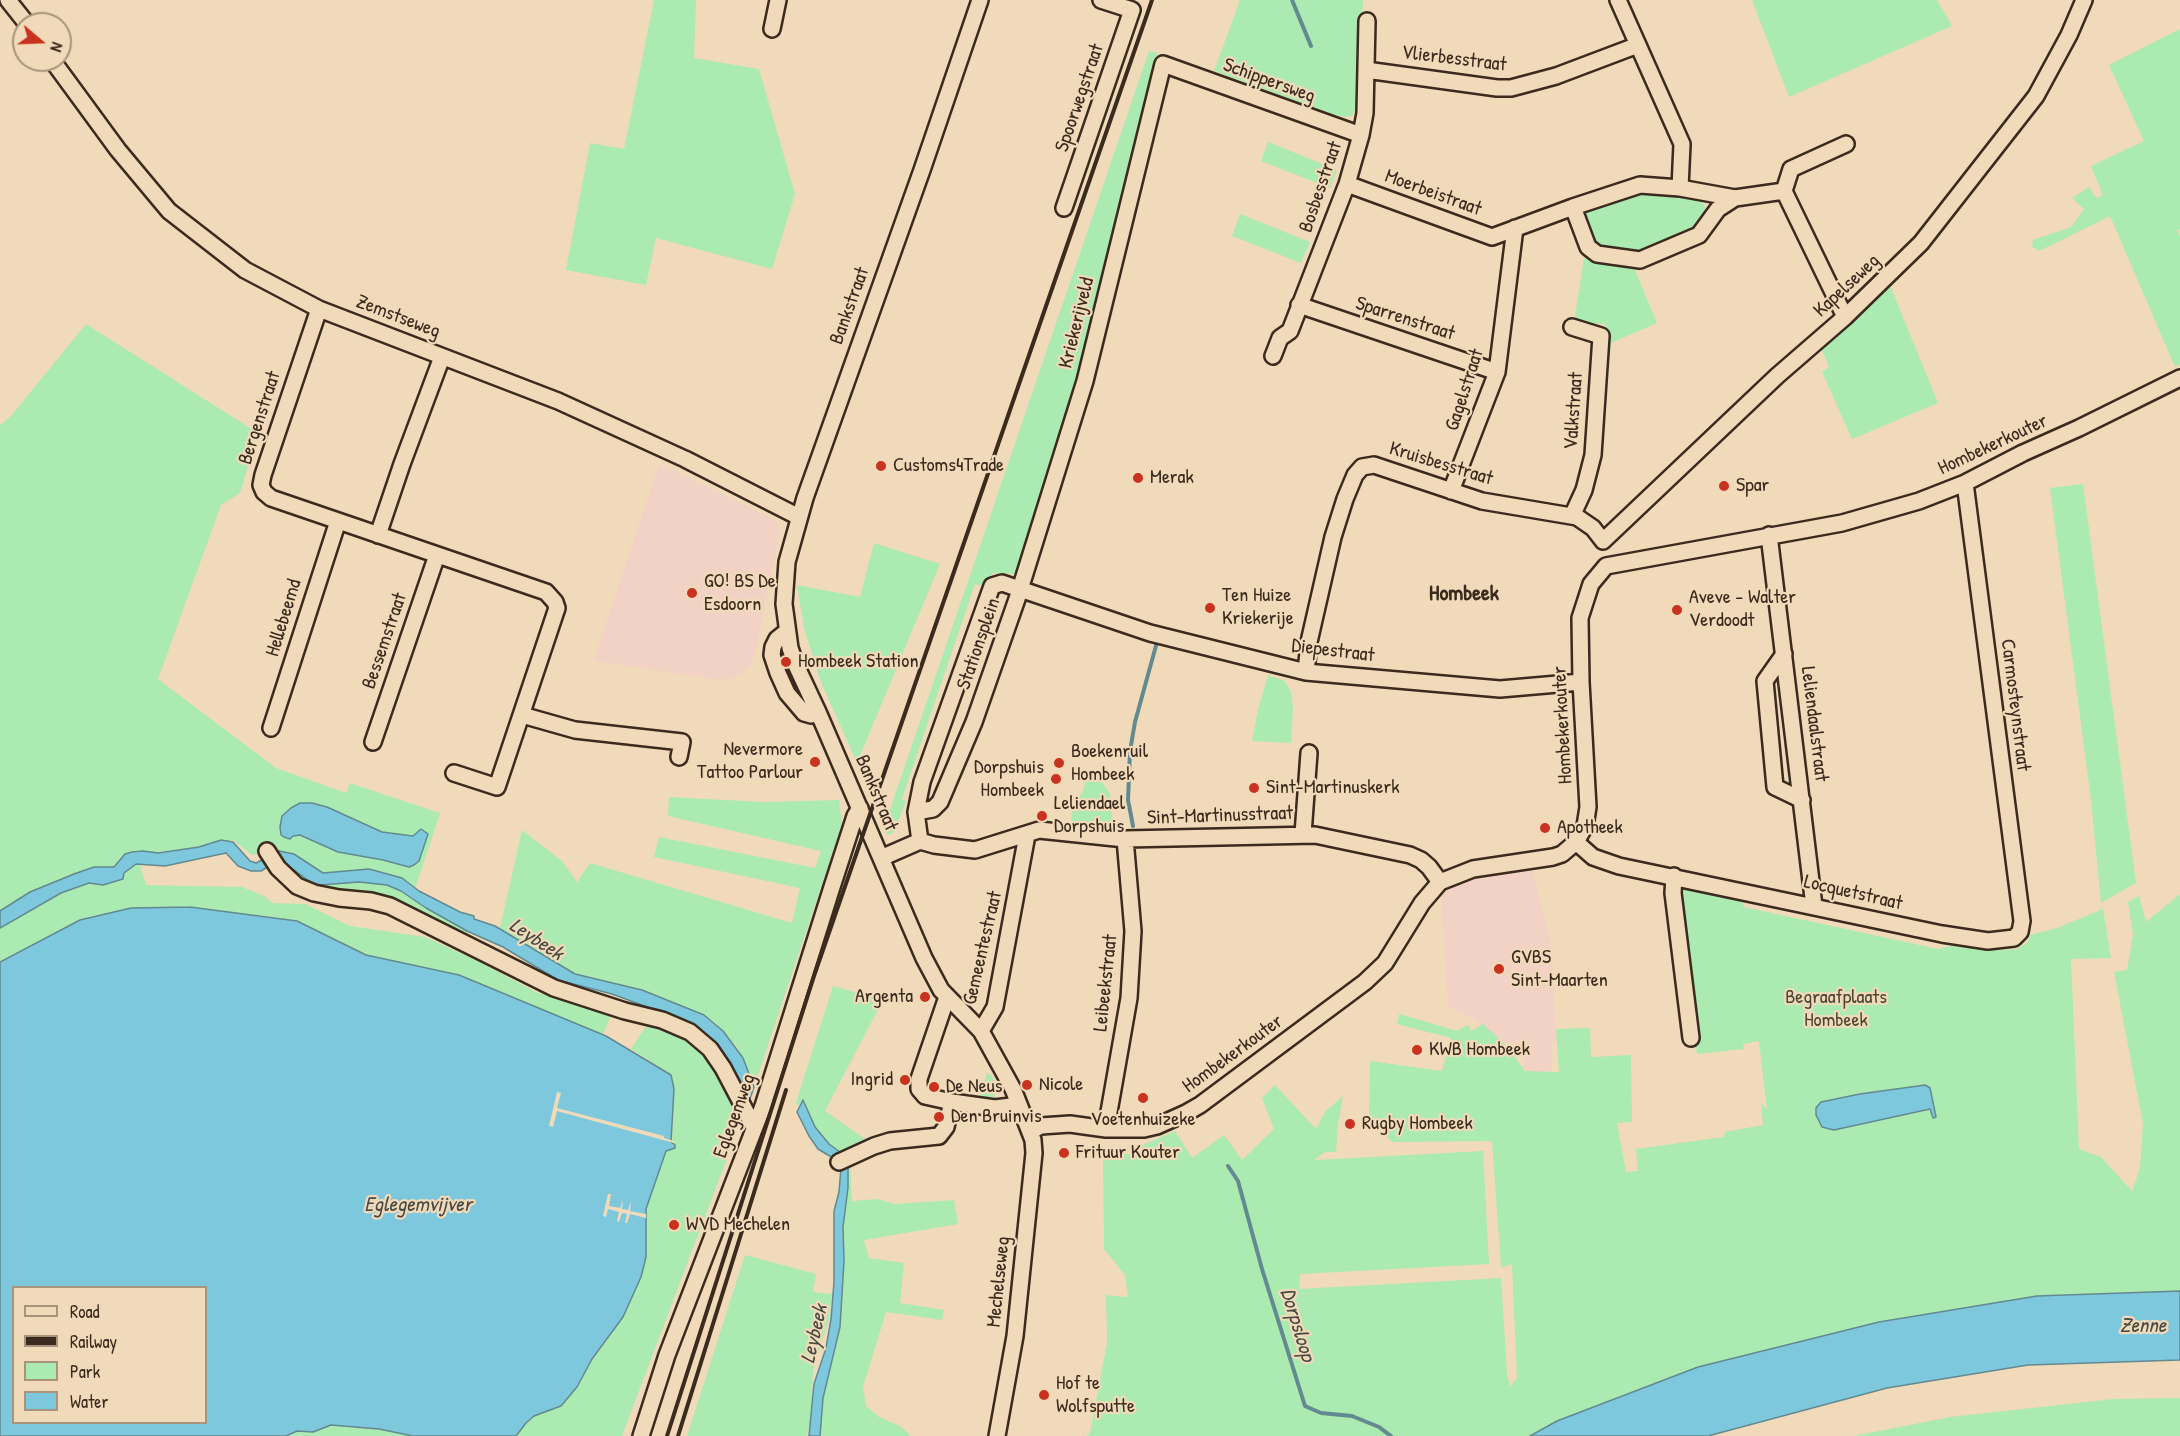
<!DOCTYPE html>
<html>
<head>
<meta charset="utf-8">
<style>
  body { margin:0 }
  #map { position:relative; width:2180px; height:1436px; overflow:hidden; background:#f1dab9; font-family:"Patrick Hand",sans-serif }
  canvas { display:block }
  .legend { position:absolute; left:12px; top:1286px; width:195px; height:138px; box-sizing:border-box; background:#f1dab9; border:2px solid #a8947b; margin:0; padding:8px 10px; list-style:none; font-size:18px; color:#3b2a1e }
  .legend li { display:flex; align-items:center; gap:12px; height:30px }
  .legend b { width:30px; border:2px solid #a8947b }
  .north { position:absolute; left:12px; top:12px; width:60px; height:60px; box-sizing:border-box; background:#f1dab9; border:2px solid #a8947b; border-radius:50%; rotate:109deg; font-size:16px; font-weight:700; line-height:24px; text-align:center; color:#3b2a1e }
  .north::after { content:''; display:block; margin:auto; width:21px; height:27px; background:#c8321e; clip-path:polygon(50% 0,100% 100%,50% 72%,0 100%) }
</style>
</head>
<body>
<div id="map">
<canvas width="2180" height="1436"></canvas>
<ul class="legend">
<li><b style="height:8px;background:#f1dab9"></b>Road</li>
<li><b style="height:8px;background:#3b2a1e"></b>Railway</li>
<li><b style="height:16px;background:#abeab1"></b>Park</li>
<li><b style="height:16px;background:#7ec8de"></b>Water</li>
</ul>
<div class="north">N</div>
</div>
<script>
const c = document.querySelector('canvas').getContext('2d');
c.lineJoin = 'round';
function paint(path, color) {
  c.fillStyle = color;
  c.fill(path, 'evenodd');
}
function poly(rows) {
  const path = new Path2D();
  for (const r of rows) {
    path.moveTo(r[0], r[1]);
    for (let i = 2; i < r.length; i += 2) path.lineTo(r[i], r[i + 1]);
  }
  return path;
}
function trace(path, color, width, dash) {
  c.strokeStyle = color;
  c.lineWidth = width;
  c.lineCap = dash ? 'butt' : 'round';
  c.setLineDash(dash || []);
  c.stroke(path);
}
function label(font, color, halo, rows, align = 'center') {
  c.font = font + ' "Patrick Hand",sans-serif';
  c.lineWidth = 4.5;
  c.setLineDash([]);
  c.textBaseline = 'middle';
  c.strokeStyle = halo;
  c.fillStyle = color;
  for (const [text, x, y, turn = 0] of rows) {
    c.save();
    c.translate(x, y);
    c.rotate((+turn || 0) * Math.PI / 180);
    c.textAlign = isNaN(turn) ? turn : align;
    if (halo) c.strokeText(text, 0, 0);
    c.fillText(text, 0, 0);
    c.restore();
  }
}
paint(poly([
  [659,464,774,519,780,531,755,655,749,668,728,681,593,661],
  [1532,871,1551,944,1556,1042,1552,1042,1552,1068,1548,1073,1532,1073,1523,1068,1521,1043,1506,1044,1474,1020,1448,1007,1441,896,1451,887,1467,880]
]), '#f2d2c4');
paint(poly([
  [654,0,696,0,694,58,759,69,795,194,772,269,656,238,646,285,566,270,590,143,624,149],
  [1240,0,1363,0,1358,103,1352,116,1345,117,1332,114,1214,71],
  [1752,0,1937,0,1952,26,1789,97],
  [2180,29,2180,229,2177,230,2180,237,2180,364,2175,367,2110,216,2039,251,2032,247,2033,240,2071,227,2084,209,2072,198,2089,187,2096,198,2103,195,2091,166,2144,141,2109,65],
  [1149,51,1157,53,1104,287,1071,407,1033,524,1017,574,993,573,983,586,975,584,902,799,906,801,894,832,888,835,883,830],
  [1268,142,1337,170,1330,188,1261,161],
  [1664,193,1700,200,1707,209,1707,216,1697,232,1642,256,1624,255,1600,246,1588,232,1583,217,1586,209,1628,195],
  [1240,214,1310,242,1301,263,1232,236],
  [1584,258,1634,268,1657,323,1611,343,1608,369,1603,369,1605,324,1574,322],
  [1889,283,1938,403,1852,439,1822,372,1829,367,1821,348],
  [86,324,258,433,240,493,221,505,158,679,276,768,346,793,350,783,440,813,412,898,466,930,469,935,387,898,365,892,330,891,302,882,285,872,272,850,252,855,233,840,138,858,146,885,242,887,264,896,273,903,305,904,350,926,425,937,478,961,536,992,611,1015,603,1035,459,975,366,955,297,922,80,920,0,962,0,425,11,416],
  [2083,484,2136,883,2101,903,2091,800,2050,488],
  [874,543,940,564,857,763,820,680,804,628,797,585,860,597],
  [1268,675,1285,681,1291,692,1293,709,1291,743,1252,741,1258,710],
  [1094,779,1103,783,1110,794,1113,822,1108,826,1080,825,1073,823,1071,819,1073,809,1084,788,1085,782],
  [669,797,764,802,839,800,842,824,754,1087,743,1058,736,1046,713,1021,704,1015,642,990,575,974,555,963,500,928,522,830,562,861,577,882,590,863,792,923,800,888,654,857,659,837,815,868,821,851,668,816],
  [1674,887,1742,902,1744,907,1938,949,1950,946,2000,950,2017,949,2028,942,2030,935,2057,928,2103,909,2111,958,2071,959,2079,1149,2101,1157,2132,1191,2140,1168,2143,1124,2114,972,2127,970,2133,934,2128,902,2139,896,2146,922,2180,894,2180,1291,2037,1296,1879,1322,1698,1367,1530,1436,1086,1436,1090,1433,1107,1343,1106,1295,1128,1297,1125,1275,1104,1249,1103,1152,1139,1155,1141,1146,1175,1131,1192,1158,1224,1135,1242,1160,1274,1129,1262,1098,1275,1085,1316,1129,1325,1112,1343,1096,1338,1124,1336,1152,1325,1152,1314,1160,1483,1151,1489,1264,1300,1274,1299,1289,1501,1278,1507,1373,1510,1387,1517,1378,1512,1264,1501,1268,1492,1141,1392,1142,1369,1119,1370,1061,1442,1071,1451,1038,1397,1024,1399,1014,1457,1031,1468,1025,1471,1031,1483,1024,1507,1046,1525,1071,1559,1072,1556,1029,1590,1028,1591,1057,1631,1055,1632,1122,1617,1123,1626,1172,1638,1171,1636,1149,1724,1137,1725,1132,1763,1125,1761,1103,1767,1110,1759,1041,1743,1044,1744,1049,1697,1054],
  [833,986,883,1000,825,1111,868,1141,843,1150,837,1155,840,1152,829,1144,815,1127,804,1101,800,1106,796,1103],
  [649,1022,671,1029,702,1048,717,1069,738,1111,726,1161,622,1436,516,1436,526,1423,534,1416,561,1406,577,1387,592,1359,607,1341,634,1293,641,1277,646,1257,646,1209,664,1156,667,1149,670,1148,672,1143,674,1089,668,1073,631,1049],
  [987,1073,991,1075,996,1084,996,1091,994,1097,988,1098,980,1096],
  [850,1162,852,1201,877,1199,895,1204,954,1200,958,1224,864,1240,869,1258,904,1263,900,1303,944,1310,942,1320,886,1312,863,1387,866,1406,879,1417,900,1426,911,1436,820,1436,823,1398,840,1327,844,1261,844,1211,848,1188,848,1169],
  [745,1255,816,1274,813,1292,832,1294,829,1319,813,1371,811,1418,807,1436,687,1436],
  [2180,1398,2180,1436,1854,1436,1950,1417,2113,1399],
  [330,1425,379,1429,413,1436,286,1436,297,1431,313,1432]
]), '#abeab1');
const water = poly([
  [300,803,312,803,327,807,382,832,413,836,421,829,428,834,419,861,414,865,409,867,383,860,338,852,300,835,293,836,290,839,284,837,281,835,280,827,282,816,291,808,300,803],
  [221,840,233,842,250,861,256,863,279,851,294,854,323,873,369,869,402,878,419,891,460,912,474,916,474,919,495,926,575,974,642,990,704,1015,723,1031,743,1058,754,1087,749,1102,743,1093,719,1047,710,1038,691,1023,612,994,558,980,503,947,467,931,426,908,401,891,387,885,359,882,319,885,309,881,282,861,269,866,261,871,251,871,238,866,226,853,165,866,136,864,124,873,123,879,103,885,89,883,61,893,0,928,0,911,30,892,74,874,94,867,114,867,125,854,132,852,143,851,158,853,199,847,221,840],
  [190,907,297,921,366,955,459,975,606,1036,671,1075,674,1089,671,1142,675,1145,675,1148,666,1151,646,1209,646,1257,641,1277,623,1317,592,1359,577,1387,561,1406,534,1416,526,1423,516,1436,413,1436,379,1429,331,1425,313,1432,297,1431,286,1436,0,1436,0,962,80,920,131,908,190,907],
  [14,1288,206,1288,206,1422,14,1422,14,1288],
  [1925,1085,1930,1088,1936,1117,1933,1118,1930,1109,1834,1130,1822,1127,1816,1115,1816,1108,1821,1102,1860,1094,1925,1085],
  [803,1100,815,1127,829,1144,840,1152,833,1158,818,1149,809,1136,797,1112,803,1100],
  [848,1164,848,1188,843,1227,844,1261,840,1327,823,1398,820,1436,809,1436,814,1384,826,1348,831,1319,834,1282,834,1211,839,1192,841,1167,848,1164],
  [2180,1291,2180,1360,2028,1365,1887,1388,1708,1436,1530,1436,1557,1421,1698,1367,1879,1322,2037,1296,2180,1291]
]);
paint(water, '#7ec8de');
trace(water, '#638991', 1.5);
paint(poly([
  [557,1092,561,1093,557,1108,664,1136,664,1138,674,1141,674,1143,557,1111,553,1127,549,1126],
  [608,1194,611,1194,609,1206,620,1208,623,1200,622,1209,628,1210,631,1201,630,1211,646,1214,646,1218,630,1214,627,1223,625,1223,627,1214,622,1213,619,1222,617,1221,619,1212,608,1209,606,1217,603,1216]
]), '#f1dab9');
trace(poly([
  [1292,0,1311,46],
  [1133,826,1128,800,1130,751,1135,722,1157,642],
  [1228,1166,1238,1181,1262,1269,1305,1406,1321,1413,1352,1416,1379,1427,1391,1436]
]), '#638991', 4);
const minor = poly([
  [8,0,27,24],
  [980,0,922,170,805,498,787,562,784,604,790,648,796,665,818,712,924,958,941,990,981,1031,1013,1089,1033,1140,1034,1153,1015,1336,997,1436],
  [1618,0,1682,144,1680,188],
  [772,29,778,0],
  [52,60,118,150,169,211,245,270,319,309,558,401,685,459,799,517],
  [1366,70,1497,88,1511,88,1556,76,1638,45],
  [1347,184,1492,237,1573,207,1640,185,1680,188,1735,198,1784,191,1845,317],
  [1784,191,1791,169,1846,144],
  [1573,207,1588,247,1597,254,1640,260,1699,235,1718,209,1735,198],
  [1064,208,1132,10,1101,0],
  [1299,305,1497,372],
  [319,309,263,475,261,485,264,492,271,498,546,592,555,602,557,608,497,787,454,773],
  [1273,356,1280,338,1290,331,1347,184,1361,135,1365,113,1367,21],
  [1451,491,1497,372,1515,228],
  [1572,516,1584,490,1593,455,1601,336,1572,327],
  [378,535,402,464,442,357],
  [1769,535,1814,906],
  [1603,541,1777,376,1845,317,1921,243,2036,96,2069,35,2084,0],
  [787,631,777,639,773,647,772,655,778,673,787,693,804,713,811,715,818,712],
  [1784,654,1765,681,1775,787,1802,800],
  [1306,672,1309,642,1333,537,1345,499,1355,475,1362,467,1374,465,1482,501,1577,517,1593,528,1603,541],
  [522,715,575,730,682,742,679,757],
  [271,728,338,521],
  [373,742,437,555],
  [916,812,933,809,940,802,974,722,1017,599,1085,381,1163,64,1361,135],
  [1303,834,1309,753],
  [920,841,916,812,922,782,992,586,1002,583,1150,633,1306,672,1500,689,1581,682],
  [920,841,934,845,975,850,1039,830,1125,839,1315,835,1410,855,1421,860,1429,867,1440,882],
  [1576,842,1593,857,1619,866,1942,934,1988,941,2014,938,2020,932,2022,921,1965,483],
  [267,851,278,868,297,886,314,893,339,898,371,901,390,906,554,988,625,1011,662,1020,690,1032,710,1049,723,1068,754,1127],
  [881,858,920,841],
  [1674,876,1673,893,1691,1038],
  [947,997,919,1079,919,1089,925,1096,952,1102,995,1108,1019,1105],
  [981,1031,995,1007,1027,835],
  [1106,1129,1129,998,1133,931,1125,839],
  [1031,1131,1041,1126,1070,1124,1106,1129,1144,1129,1157,1126,1186,1113,1200,1105,1365,982,1385,963,1422,903,1440,882,1473,869,1553,857,1562,854,1576,842,1585,826,1588,807,1581,682,1580,618,1591,584,1606,566,1842,523,1919,501,1965,483,2023,453,2079,428,2180,378],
  [839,1162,874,1146,890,1141,939,1136,946,1127,952,1102],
  [641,1436,667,1355,763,1106,832,887,855,816,860,808]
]);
trace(minor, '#3b2a1e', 20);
trace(minor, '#f1dab9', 15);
trace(poly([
  [667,1436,815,973,1152,0],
  [678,1436,786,1090]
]), '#3b2a1e', 4);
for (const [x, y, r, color] of [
  [881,466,6,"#c8321e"],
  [1138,478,6,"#c8321e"],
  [1724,486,6,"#c8321e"],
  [692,593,6,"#c8321e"],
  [1210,608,6,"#c8321e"],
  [1677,610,6,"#c8321e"],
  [786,662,6,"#c8321e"],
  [815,762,6,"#c8321e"],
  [1059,763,6,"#c8321e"],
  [1056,779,6,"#c8321e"],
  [1254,788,6,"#c8321e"],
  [1042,816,6,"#c8321e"],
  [1545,828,6,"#c8321e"],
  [1499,969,6,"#c8321e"],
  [925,997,6,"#c8321e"],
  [1417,1050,6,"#c8321e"],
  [905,1080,6,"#c8321e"],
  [1027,1085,6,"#c8321e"],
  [934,1087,6,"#c8321e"],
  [1143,1098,6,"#c8321e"],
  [939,1117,6,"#c8321e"],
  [1350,1124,6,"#c8321e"],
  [1064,1153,6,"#c8321e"],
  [674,1225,6,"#c8321e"],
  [1044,1395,6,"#c8321e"]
]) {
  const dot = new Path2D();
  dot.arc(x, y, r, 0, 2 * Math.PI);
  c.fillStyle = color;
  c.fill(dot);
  trace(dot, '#f1dab9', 2);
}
label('20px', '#3b2a1e', '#f1dab9', [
  ["Vlierbesstraat",1454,59,7],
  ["Schippersweg",1269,81,20],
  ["Spoorwegstraat",1080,98,-71],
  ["Bosbesstraat",1321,187,-71],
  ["Moerbeistraat",1433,193,20],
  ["Kapelseweg",1847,286,-43],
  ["Bankstraat",850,306,-70],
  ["Zemstseweg",398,317,21],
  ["Sparrenstraat",1405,319,18],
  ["Kriekerijveld",1077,323,-76],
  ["Gagelstraat",1465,390,-72],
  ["Valkstraat",1574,411,-86],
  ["Bergenstraat",260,418,-72],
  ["Hombekerkouter",1993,445,-25],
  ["Kruisbesstraat",1441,464,17],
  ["Hellebeemd",284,618,-73],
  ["Bessemstraat",385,641,-71],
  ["Stationsplein",979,644,-71],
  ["Diepestraat",1333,651,7],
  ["Carmosteynstraat",2015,705,83],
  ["Leliendaalstraat",1814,724,83],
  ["Hombekerkouter",1563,725,-93],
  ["Bankstraat",876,793,67],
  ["Sint-Martinusstraat",1220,816,-2],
  ["Locquetstraat",1853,893,13],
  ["Gemeentestraat",983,948,-77],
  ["Leibeekstraat",1106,983,-84],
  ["Hombekerkouter",1233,1054,-36],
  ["Eglegemweg",735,1116,-70],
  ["Mechelseweg",999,1282,-84]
]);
label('20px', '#3b2a1e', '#f1dab9', [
  ["Customs4Trade",893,466],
  ["Merak",1150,478],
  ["Spar",1736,486],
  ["GO! BS De",704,582],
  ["Esdoorn",704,605],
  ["Ten Huize",1222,596],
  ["Kriekerije",1222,619],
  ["Aveve - Walter",1689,598],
  ["Verdoodt",1689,621],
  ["Hombeek Station",798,662],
  ["Nevermore",803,750,"right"],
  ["Tattoo Parlour",803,773,"right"],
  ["Boekenruil",1071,752],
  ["Hombeek",1071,775],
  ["Dorpshuis",1044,768,"right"],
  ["Hombeek",1044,791,"right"],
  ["Sint-Martinuskerk",1266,788],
  ["Leliendael",1054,804],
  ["Dorpshuis",1054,827],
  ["Apotheek",1557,828],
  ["GVBS",1511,958],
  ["Sint-Maarten",1511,981],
  ["Argenta",913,997,"right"],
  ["KWB Hombeek",1429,1050],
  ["Ingrid",893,1080,"right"],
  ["Nicole",1039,1085],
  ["De Neus",946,1087],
  ["Den Bruinvis",951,1117],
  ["Voetenhuizeke",1143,1120,"center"],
  ["Rugby Hombeek",1362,1124],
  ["Frituur Kouter",1076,1153],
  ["WVD Mechelen",686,1225],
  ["Hof te",1056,1384],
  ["Wolfsputte",1056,1407]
], 'left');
label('20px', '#4c4734', '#f1dab9', [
  ["Begraafplaats",1836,998],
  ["Hombeek",1836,1021]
]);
label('italic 21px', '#484a44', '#f1dab9', [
  ["Leybeek",536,940,33],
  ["Eglegemvijver",418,1205],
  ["Dorpsloop",1297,1325,73],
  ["Zenne",2143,1326],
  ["Leybeek",815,1334,-77]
]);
label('bold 22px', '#3b2a1e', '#f1dab9', [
  ["Hombeek",1464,594]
]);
</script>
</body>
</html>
